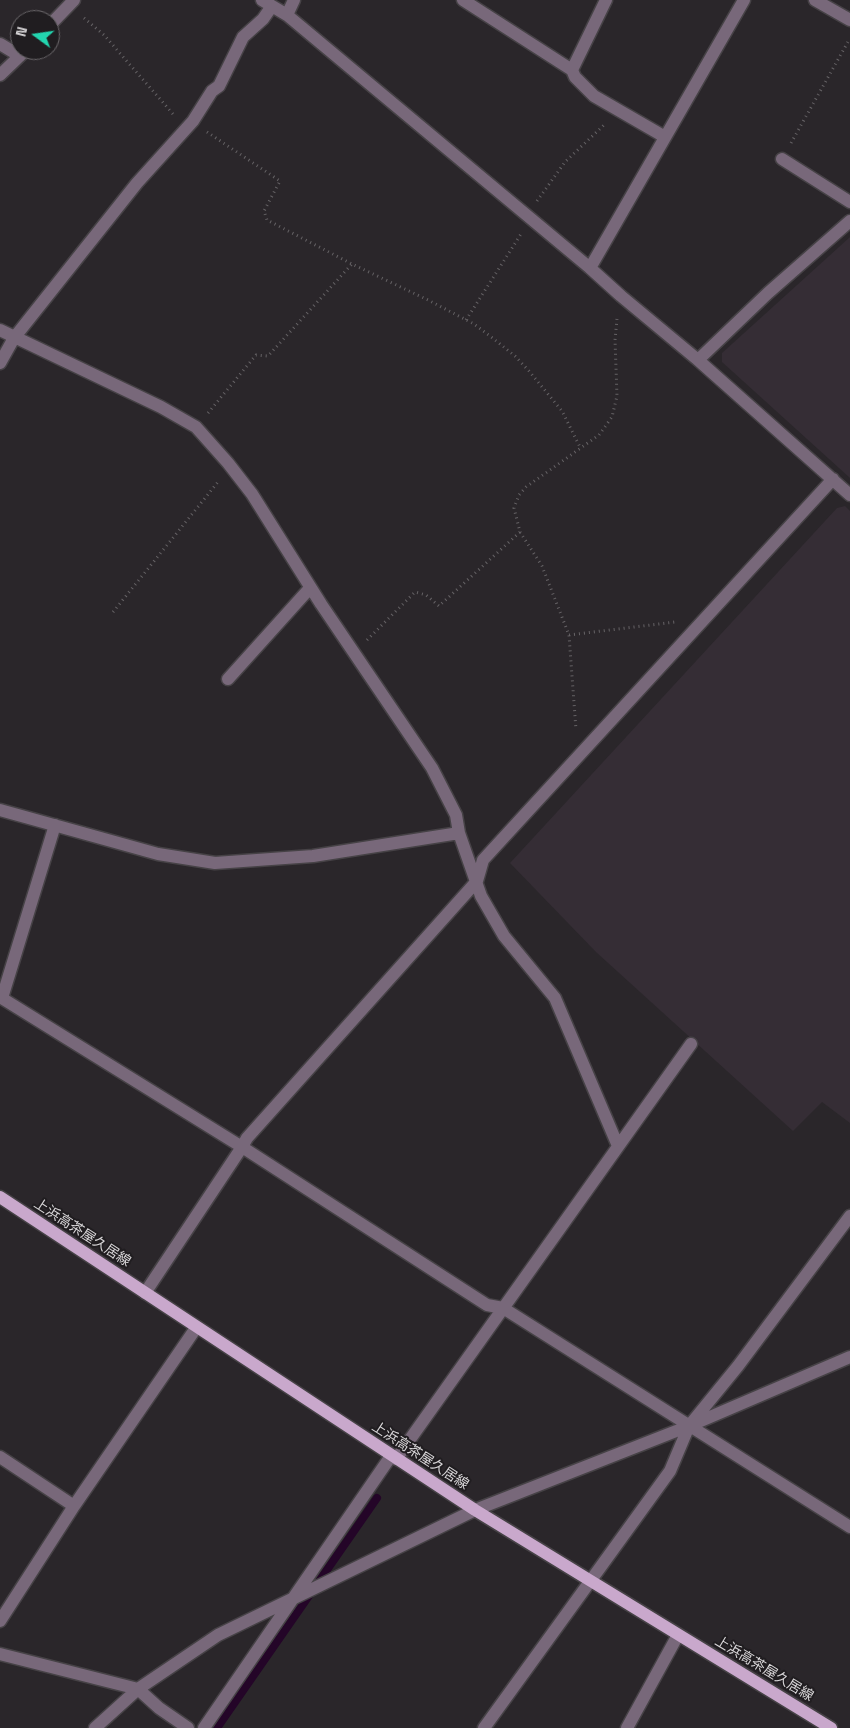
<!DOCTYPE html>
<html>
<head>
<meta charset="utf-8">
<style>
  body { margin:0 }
  #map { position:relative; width:850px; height:1728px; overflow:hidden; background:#2a262a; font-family:"Space Grotesk",sans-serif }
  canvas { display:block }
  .north { position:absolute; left:10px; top:10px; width:50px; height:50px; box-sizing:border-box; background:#201d20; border:1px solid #6a676a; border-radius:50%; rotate:284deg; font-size:14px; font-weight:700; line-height:20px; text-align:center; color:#d8d6d8 }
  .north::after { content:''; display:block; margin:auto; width:18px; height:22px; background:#23d5af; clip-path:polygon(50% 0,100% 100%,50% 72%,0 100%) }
</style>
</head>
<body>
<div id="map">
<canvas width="850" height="1728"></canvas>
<div class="north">N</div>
</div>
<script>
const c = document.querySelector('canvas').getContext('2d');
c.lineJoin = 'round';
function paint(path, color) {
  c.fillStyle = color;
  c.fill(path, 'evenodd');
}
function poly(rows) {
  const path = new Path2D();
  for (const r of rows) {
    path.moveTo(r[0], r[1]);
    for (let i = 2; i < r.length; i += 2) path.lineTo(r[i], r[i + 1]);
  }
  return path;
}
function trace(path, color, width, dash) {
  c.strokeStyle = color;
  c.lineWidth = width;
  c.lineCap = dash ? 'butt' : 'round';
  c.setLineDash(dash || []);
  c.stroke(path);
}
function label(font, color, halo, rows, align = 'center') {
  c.font = font + ' "Space Grotesk","Noto Sans JP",sans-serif';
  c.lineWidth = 4;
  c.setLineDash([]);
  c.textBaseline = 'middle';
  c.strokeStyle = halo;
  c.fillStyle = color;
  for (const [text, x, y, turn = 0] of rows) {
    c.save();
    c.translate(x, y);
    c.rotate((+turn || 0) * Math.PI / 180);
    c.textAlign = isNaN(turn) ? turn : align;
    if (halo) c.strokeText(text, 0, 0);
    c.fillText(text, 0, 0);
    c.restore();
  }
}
paint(poly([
  [850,237,850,478,722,362,722,353],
  [845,506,850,511,850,1123,822,1102,793,1131,596,952,510,863,837,508]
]), '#352d35');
trace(poly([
  [217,1728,377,1498]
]), '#240528', 8);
const minor = poly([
  [262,0,287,15,590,268,621,296,698,360,850,495],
  [463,0,572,70,575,77,594,96,665,137],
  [815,0,850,20],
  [287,15,294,0],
  [50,25,74,0],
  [0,44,20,56],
  [572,70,606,0],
  [0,75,26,50],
  [782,159,850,202],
  [590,268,744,0],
  [0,330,161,407,196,427,228,463,252,494,321,604,432,768,456,815,459,833,313,856,215,863,158,854,0,810],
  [698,360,768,293,850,221],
  [0,363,14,338,137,183,193,121,212,91,219,86,243,37,263,19,272,6],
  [228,679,310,588],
  [459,833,481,896,504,936,555,998,618,1146],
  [0,997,242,1147,487,1305,503,1308,850,1527],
  [2,998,55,825],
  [145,1293,242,1147,247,1138,477,881,483,860,833,479],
  [0,1457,74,1506],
  [396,1459,691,1044],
  [0,1621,74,1506,196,1328],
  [0,1654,138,1689,159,1708,188,1728],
  [95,1728,138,1689,218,1635,475,1510,689,1426,850,1357],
  [204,1728,391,1456],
  [484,1728,670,1471,689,1426,738,1366,850,1216],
  [627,1728,678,1635]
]);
const major = poly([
  [0,1197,475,1510,831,1728]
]);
trace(minor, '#464246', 15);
trace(major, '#464246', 15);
trace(poly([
  [84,18,104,35,173,114],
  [207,132,280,181,264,211,267,220,352,264,428,300,474,324,490,336,515,356,529,371,562,411,581,449],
  [791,143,849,40],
  [537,201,565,162,604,125],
  [466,320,521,234],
  [208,413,256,355,268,356,352,264],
  [520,532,542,566,569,635,576,730],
  [113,612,218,482],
  [569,635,675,622],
  [367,640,415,592,426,595,439,606,520,532,514,508,519,495,526,487,599,435,612,417,617,396,615,340,617,319]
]), '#666366', 3, [1, 4]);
trace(minor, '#78687a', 12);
trace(major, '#c9a8cc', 12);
label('14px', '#d8d6d8', '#201d20', [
  ["上浜高茶屋久居線",82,1233,33],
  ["上浜高茶屋久居線",420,1456,33],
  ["上浜高茶屋久居線",764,1669,31]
]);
</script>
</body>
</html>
